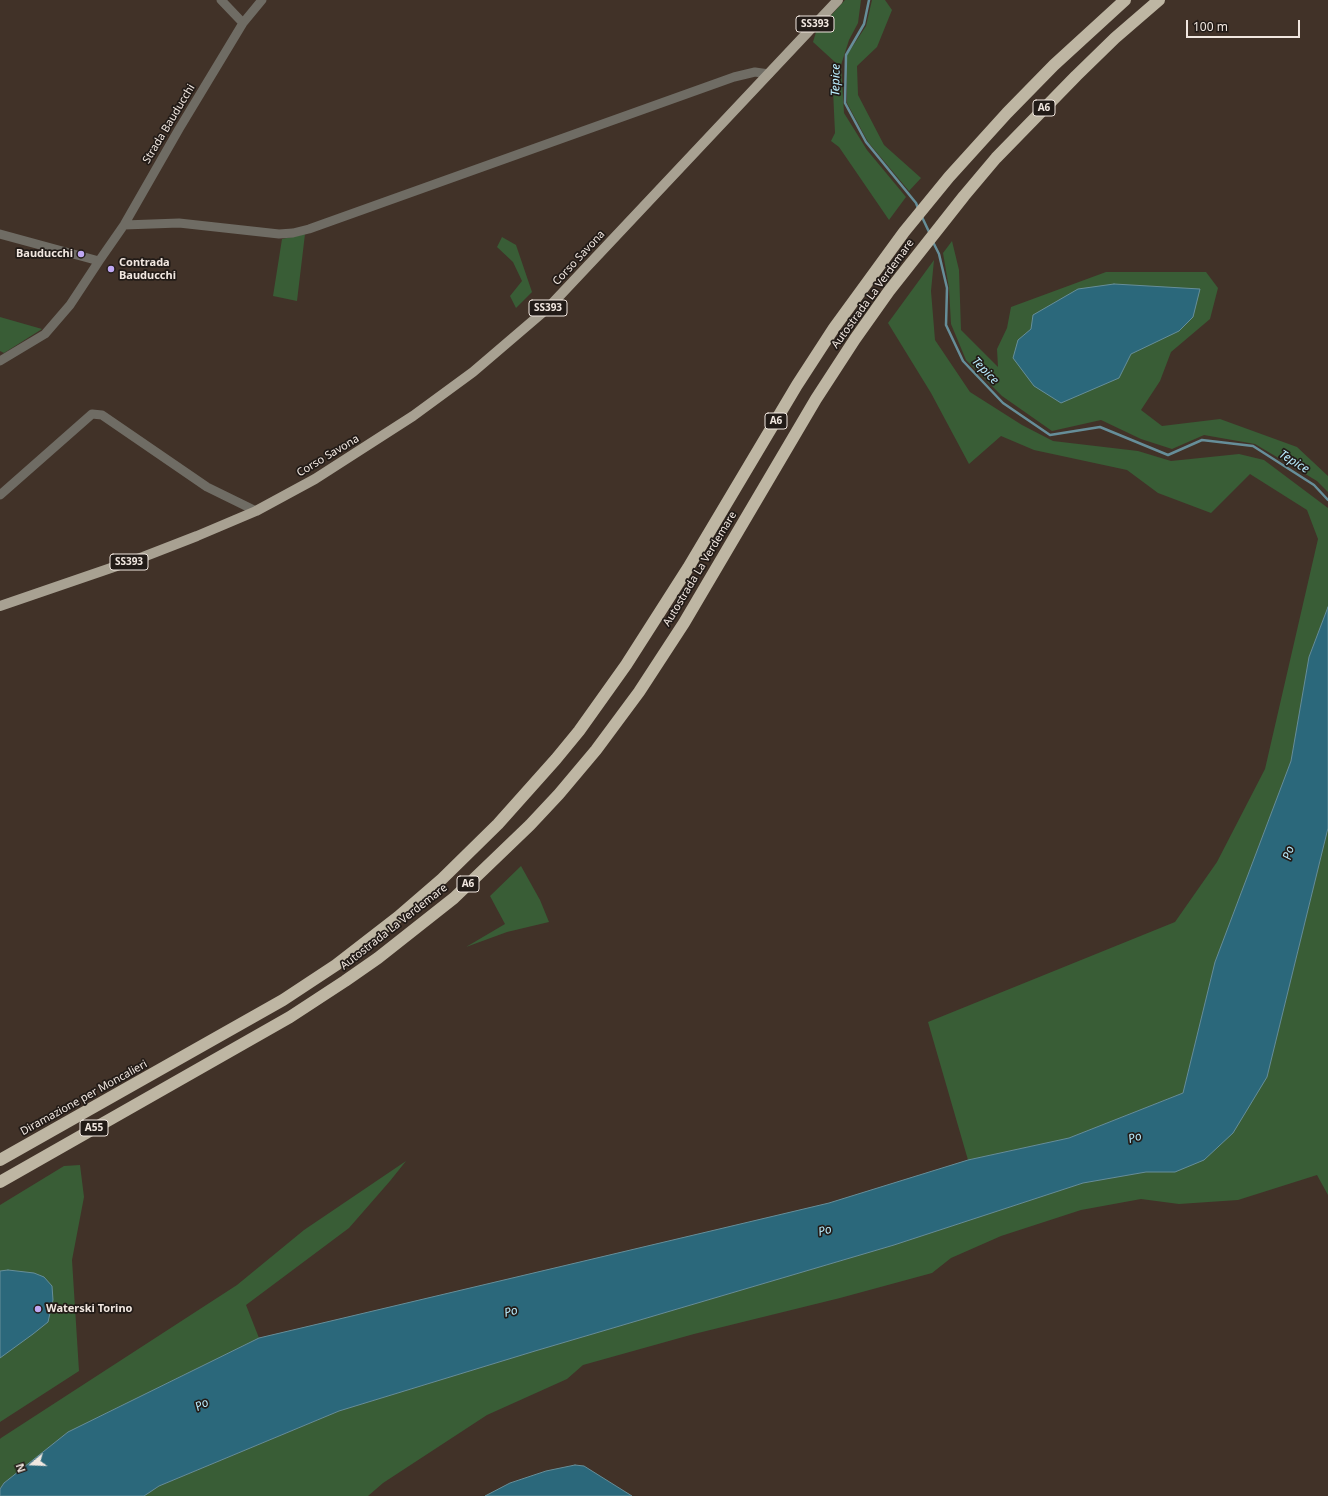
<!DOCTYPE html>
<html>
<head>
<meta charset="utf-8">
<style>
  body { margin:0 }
  #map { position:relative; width:1328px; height:1496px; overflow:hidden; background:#413228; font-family:"Noto Sans",sans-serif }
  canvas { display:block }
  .north { position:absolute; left:12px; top:1444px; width:40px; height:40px; -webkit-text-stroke:3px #221b17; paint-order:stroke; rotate:251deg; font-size:11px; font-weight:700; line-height:16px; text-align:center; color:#f1e7e0 }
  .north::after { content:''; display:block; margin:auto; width:14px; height:18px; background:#f1e7e0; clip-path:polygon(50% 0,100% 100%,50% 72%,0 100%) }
  .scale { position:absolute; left:1186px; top:20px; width:114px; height:18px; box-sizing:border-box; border:2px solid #f1e7e0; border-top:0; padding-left:5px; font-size:12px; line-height:14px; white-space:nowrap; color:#f1e7e0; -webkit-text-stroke:3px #221b17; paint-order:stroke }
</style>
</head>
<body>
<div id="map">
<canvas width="1328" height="1496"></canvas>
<div class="north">N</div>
<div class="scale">100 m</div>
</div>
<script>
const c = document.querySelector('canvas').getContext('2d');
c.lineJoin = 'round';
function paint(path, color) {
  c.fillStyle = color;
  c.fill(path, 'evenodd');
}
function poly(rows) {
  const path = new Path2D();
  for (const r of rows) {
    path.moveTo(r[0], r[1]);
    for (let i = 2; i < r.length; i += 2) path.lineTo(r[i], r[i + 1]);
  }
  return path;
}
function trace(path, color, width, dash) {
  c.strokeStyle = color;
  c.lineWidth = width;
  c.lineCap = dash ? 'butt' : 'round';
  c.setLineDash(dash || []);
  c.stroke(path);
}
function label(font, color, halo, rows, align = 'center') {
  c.font = font + ' "Noto Sans",sans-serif';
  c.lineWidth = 3.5;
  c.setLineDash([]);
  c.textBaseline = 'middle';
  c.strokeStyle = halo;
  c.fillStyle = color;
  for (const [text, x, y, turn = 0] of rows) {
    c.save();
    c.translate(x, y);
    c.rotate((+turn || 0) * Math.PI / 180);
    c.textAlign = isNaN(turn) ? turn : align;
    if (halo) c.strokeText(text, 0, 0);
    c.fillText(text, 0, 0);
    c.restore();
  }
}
paint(poly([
  [845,0,861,0,858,23,849,40,841,65,844,113,867,150,906,197,889,220,839,147,831,141,835,133,833,90,836,63,813,42,816,32],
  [872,0,885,0,892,10,877,47,857,66,858,95,884,145,921,178,909,191,868,142,847,103,847,55,866,26],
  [305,234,297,301,273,296,282,239],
  [502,237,516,245,532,292,516,308,510,296,522,281,513,262,497,247],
  [952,241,959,270,961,330,998,367,997,349,1007,328,1011,307,1106,272,1206,272,1218,288,1210,319,1171,352,1160,381,1141,410,1162,426,1220,419,1297,447,1328,476,1328,492,1317,481,1255,444,1204,435,1172,449,1141,439,1101,420,1052,431,1002,396,966,360,951,324,949,288,943,253],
  [934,260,931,291,935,340,970,392,1022,425,1053,441,1138,451,1171,461,1239,454,1264,460,1328,508,1328,607,1309,657,1291,761,1215,962,1183,1093,1069,1138,968,1160,928,1022,1175,922,1217,862,1265,769,1318,539,1307,510,1250,474,1211,513,1158,493,1127,470,1034,450,1001,436,969,464,931,393,888,323],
  [0,317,42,329,4,353,0,351],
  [1328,828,1328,1195,1317,1175,1238,1200,1179,1204,1141,1199,1081,1210,1001,1236,951,1258,932,1273,840,1298,694,1334,583,1365,567,1379,487,1415,383,1483,368,1496,144,1496,159,1486,339,1411,535,1351,894,1245,1083,1183,1146,1172,1175,1172,1267,1077],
  [521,866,540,900,549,922,507,932,466,947,505,924,490,896],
  [406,1161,390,1181,349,1228,246,1305,259,1338,68,1432,4,1483,0,1489,0,1439,1,1438,237,1285,304,1230],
  [80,1165,84,1197,72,1260,79,1371,0,1422,0,1205,64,1166]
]), '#395d36');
const water = poly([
  [1114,284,1200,289,1193,317,1179,331,1131,354,1119,378,1061,403,1034,386,1013,358,1018,340,1031,329,1033,315,1078,289,1114,284],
  [1328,607,1328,828,1267,1077,1233,1133,1204,1160,1175,1172,1146,1172,1083,1183,894,1245,535,1351,339,1411,159,1486,144,1496,0,1496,0,1489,4,1483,68,1432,259,1338,829,1203,968,1160,1069,1138,1183,1093,1215,962,1291,761,1309,657,1328,607],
  [8,1270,34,1273,44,1277,52,1286,53,1300,48,1322,33,1334,0,1358,0,1271,8,1270],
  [575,1465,584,1466,632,1496,485,1496,510,1483,546,1471,575,1465]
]);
paint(water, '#2b687b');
trace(water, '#668e99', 1);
trace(poly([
  [869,0,864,24,846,55,845,103,866,142,916,203,918,208],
  [922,217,930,234],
  [933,242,939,254,947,288,946,325,963,361,1003,403,1050,435,1100,427,1168,455,1202,440,1253,446,1314,485,1328,500]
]), '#668e99', 2.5);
trace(poly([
  [221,0,243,23],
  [124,225,179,223,279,234,293,233,309,229,734,77,755,72,769,74],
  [0,234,99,261],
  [0,361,45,334,70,305,99,261,124,225,179,129,243,23,262,0],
  [0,495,92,414,102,415,207,487,256,511]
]), '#6f6c64', 9);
trace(poly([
  [0,606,143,557,197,536,256,511,315,479,413,416,473,372,549,307,838,0]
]), '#a8a192', 10);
trace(poly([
  [0,1160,283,1000,336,965,398,917,442,879,498,824,556,759,579,731,626,665,688,568,797,385,834,328,904,232,949,177,1007,113,1054,65,1125,0],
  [0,1182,290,1017,345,981,378,958,454,898,530,825,559,794,596,750,639,692,684,623,816,399,855,339,889,291,964,196,996,158,1076,76,1115,38,1159,0]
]), '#beb6a3', 12);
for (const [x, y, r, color] of [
  [81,254,4,"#c0a8f3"],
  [111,269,4,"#c0a8f3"],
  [38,1309,4,"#c0a8f3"]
]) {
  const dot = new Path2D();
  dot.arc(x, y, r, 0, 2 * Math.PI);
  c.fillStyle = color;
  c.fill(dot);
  trace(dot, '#221b17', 1.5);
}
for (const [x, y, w] of [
  [815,24,38],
  [1044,108,22],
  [548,308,38],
  [776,421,22],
  [129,562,38],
  [468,884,22],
  [94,1128,28]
]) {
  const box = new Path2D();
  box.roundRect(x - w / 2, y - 8, w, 16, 3);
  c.fillStyle = '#221b17';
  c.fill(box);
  trace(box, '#f1e7e0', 1);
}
label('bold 10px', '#f1e7e0', null, [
  ["SS393",815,24],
  ["A6",1044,108],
  ["SS393",548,308],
  ["A6",776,421],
  ["SS393",129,562],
  ["A6",468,884],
  ["A55",94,1128]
]);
label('11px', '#f1e7e0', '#221b17', [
  ["Strada Bauducchi",169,124,-59],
  ["Corso Savona",579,258,-47],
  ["Autostrada La Verdemare",873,294,-54],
  ["Corso Savona",328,456,-31],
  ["Autostrada La Verdemare",700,569,-59],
  ["Autostrada La Verdemare",394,927,-38],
  ["Diramazione per Moncalieri",84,1098,-29]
]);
label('bold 11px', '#f1e7e0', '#221b17', [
  ["Bauducchi",73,254,"right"],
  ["Contrada",119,263],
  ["Bauducchi",119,276],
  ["Waterski Torino",46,1309]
], 'left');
label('italic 12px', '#b9edff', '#221b17', [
  ["Tepice",836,80,-89],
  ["Tepice",985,371,46],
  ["Tepice",1294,462,32],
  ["Po",1289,853,-75],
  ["Po",1135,1138,-17],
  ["Po",825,1231,-14],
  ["Po",511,1312,-14],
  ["Po",202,1405,-27]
]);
</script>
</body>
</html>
